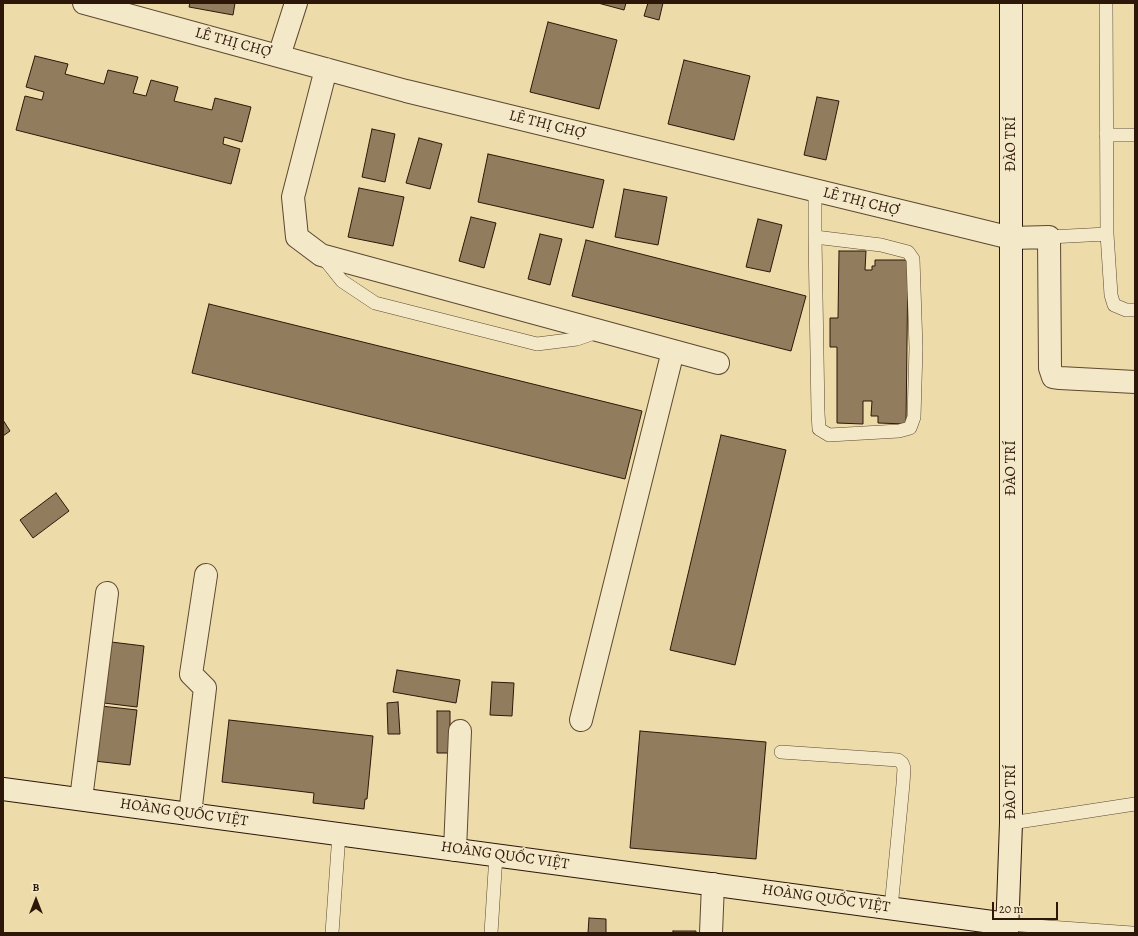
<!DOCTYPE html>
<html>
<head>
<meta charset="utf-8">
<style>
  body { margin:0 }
  #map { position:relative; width:1138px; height:936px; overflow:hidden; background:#eddbaa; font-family:Alegreya,serif }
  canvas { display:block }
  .frame { position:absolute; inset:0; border:4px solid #2d1709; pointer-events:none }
  .north { position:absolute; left:16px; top:880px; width:40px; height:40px; -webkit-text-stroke:3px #f3e8c8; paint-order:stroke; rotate:0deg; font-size:11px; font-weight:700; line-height:16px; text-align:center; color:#2d1709 }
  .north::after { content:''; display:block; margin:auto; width:14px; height:18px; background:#2d1709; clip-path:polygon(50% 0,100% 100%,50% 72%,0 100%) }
  .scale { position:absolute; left:992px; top:902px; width:66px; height:18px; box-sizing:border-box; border:2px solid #2d1709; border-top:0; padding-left:5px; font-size:12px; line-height:14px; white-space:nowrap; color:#2d1709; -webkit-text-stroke:3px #f3e8c8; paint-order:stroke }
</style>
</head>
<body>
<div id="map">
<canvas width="1138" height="936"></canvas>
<div class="frame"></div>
<div class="north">B</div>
<div class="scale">20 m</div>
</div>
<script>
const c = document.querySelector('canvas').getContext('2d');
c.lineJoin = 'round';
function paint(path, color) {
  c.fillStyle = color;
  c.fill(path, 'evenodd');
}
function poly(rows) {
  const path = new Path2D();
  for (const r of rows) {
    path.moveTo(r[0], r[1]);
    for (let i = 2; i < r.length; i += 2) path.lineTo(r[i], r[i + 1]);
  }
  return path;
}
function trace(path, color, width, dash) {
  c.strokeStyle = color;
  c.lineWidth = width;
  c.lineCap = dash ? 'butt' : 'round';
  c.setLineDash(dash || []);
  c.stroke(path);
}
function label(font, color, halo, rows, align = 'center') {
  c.font = font + ' Alegreya,serif';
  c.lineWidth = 3;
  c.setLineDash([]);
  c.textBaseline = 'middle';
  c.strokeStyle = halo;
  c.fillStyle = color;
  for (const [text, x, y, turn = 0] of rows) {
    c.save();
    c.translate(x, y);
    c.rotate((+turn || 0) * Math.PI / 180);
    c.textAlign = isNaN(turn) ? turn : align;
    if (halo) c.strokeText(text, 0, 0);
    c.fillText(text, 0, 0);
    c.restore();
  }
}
const building = poly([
  [190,3,235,3,233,15,189,7,190,3],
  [598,3,626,3,624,10,598,3],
  [648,3,663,3,659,20,644,16,648,3],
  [548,22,617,40,599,109,530,92,548,22],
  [35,56,68,64,65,74,104,84,108,70,138,77,133,93,146,96,151,80,178,87,174,101,212,110,215,98,251,107,242,142,224,137,223,144,240,149,231,184,16,130,25,96,42,100,44,92,26,87,35,56],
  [684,60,750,76,734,140,668,124,684,60],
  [817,97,839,101,826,160,804,155,817,97],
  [372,129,395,134,385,182,362,177,372,129],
  [419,138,442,144,430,189,406,183,419,138],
  [488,154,604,180,593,228,478,202,488,154],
  [359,188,404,197,393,246,348,237,359,188],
  [624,189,667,197,658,245,615,237,624,189],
  [471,217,496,223,484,268,459,261,471,217],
  [758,219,782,225,770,272,746,267,758,219],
  [540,234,562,239,550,285,528,279,540,234],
  [586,240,806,296,791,351,572,296,586,240],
  [839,251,866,251,865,270,872,270,872,266,875,266,875,260,908,260,906,424,878,423,878,416,871,416,872,401,863,401,863,424,837,423,837,347,830,347,830,318,838,318,839,251],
  [209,304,642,411,625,479,192,373,209,304],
  [3,420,10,431,3,436,3,420],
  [721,435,786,450,735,665,670,650,721,435],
  [56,493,69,511,33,538,20,520,56,493],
  [111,642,144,646,137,707,104,703,111,642],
  [397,670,460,680,456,703,393,692,397,670],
  [492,682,514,683,512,716,490,715,492,682],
  [398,702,400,734,388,734,387,703,398,702],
  [101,706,137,710,130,765,94,761,101,706],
  [437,711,450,711,450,753,437,753,437,711],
  [229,720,373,736,367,799,365,799,364,809,313,803,314,793,222,782,229,720],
  [640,731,766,742,756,859,630,848,640,731],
  [589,918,606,919,606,933,588,933,589,918],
  [673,931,696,931,696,933,673,933,673,931]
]);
paint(building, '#917d5d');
trace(building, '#2d1709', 1);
const lane = poly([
  [1106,3,1107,234],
  [1106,135,1135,135],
  [815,191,815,237,818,413,819,429,829,435,899,431,910,428,914,417,916,348,913,259,908,252,881,245,815,237],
  [1049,237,1107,234,1111,295,1114,305,1126,310,1135,310],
  [322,256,342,281,375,303,537,344,577,339,597,332],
  [781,752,898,760,902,763,904,768,903,784,891,908],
  [1011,823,1135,804],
  [1007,924,1132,933],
  [332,933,339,834],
  [491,933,496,855]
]);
const street = poly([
  [84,3,406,91,954,224,1011,238,1049,237,1050,368,1053,377,1060,378,1135,382],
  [279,56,296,3],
  [326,69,293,197,297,237,321,255,718,363],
  [581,720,673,351],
  [81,799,107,593],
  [190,814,205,688,191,674,206,575],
  [455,850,460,731],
  [711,933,713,884]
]);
const secondary = poly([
  [3,789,1007,924],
  [1007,933,1011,823,1011,3]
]);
trace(lane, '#5d4831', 14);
trace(street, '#5d4831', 24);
trace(secondary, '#2d1709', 24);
trace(lane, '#f3e8c8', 13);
trace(street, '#f3e8c8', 22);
trace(secondary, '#f3e8c8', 22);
label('15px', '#2d1709', '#f3e8c8', [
  ["LÊ THỊ CHỢ",233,43,15],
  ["LÊ THỊ CHỢ",547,125,14],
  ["ĐÀO TRÍ",1011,144,-90],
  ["LÊ THỊ CHỢ",861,202,14],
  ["ĐÀO TRÍ",1011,468,-90],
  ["ĐÀO TRÍ",1011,792,-90],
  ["HOÀNG QUỐC VIỆT",184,813,8],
  ["HOÀNG QUỐC VIỆT",505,856,8],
  ["HOÀNG QUỐC VIỆT",826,899,8]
]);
</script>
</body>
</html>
